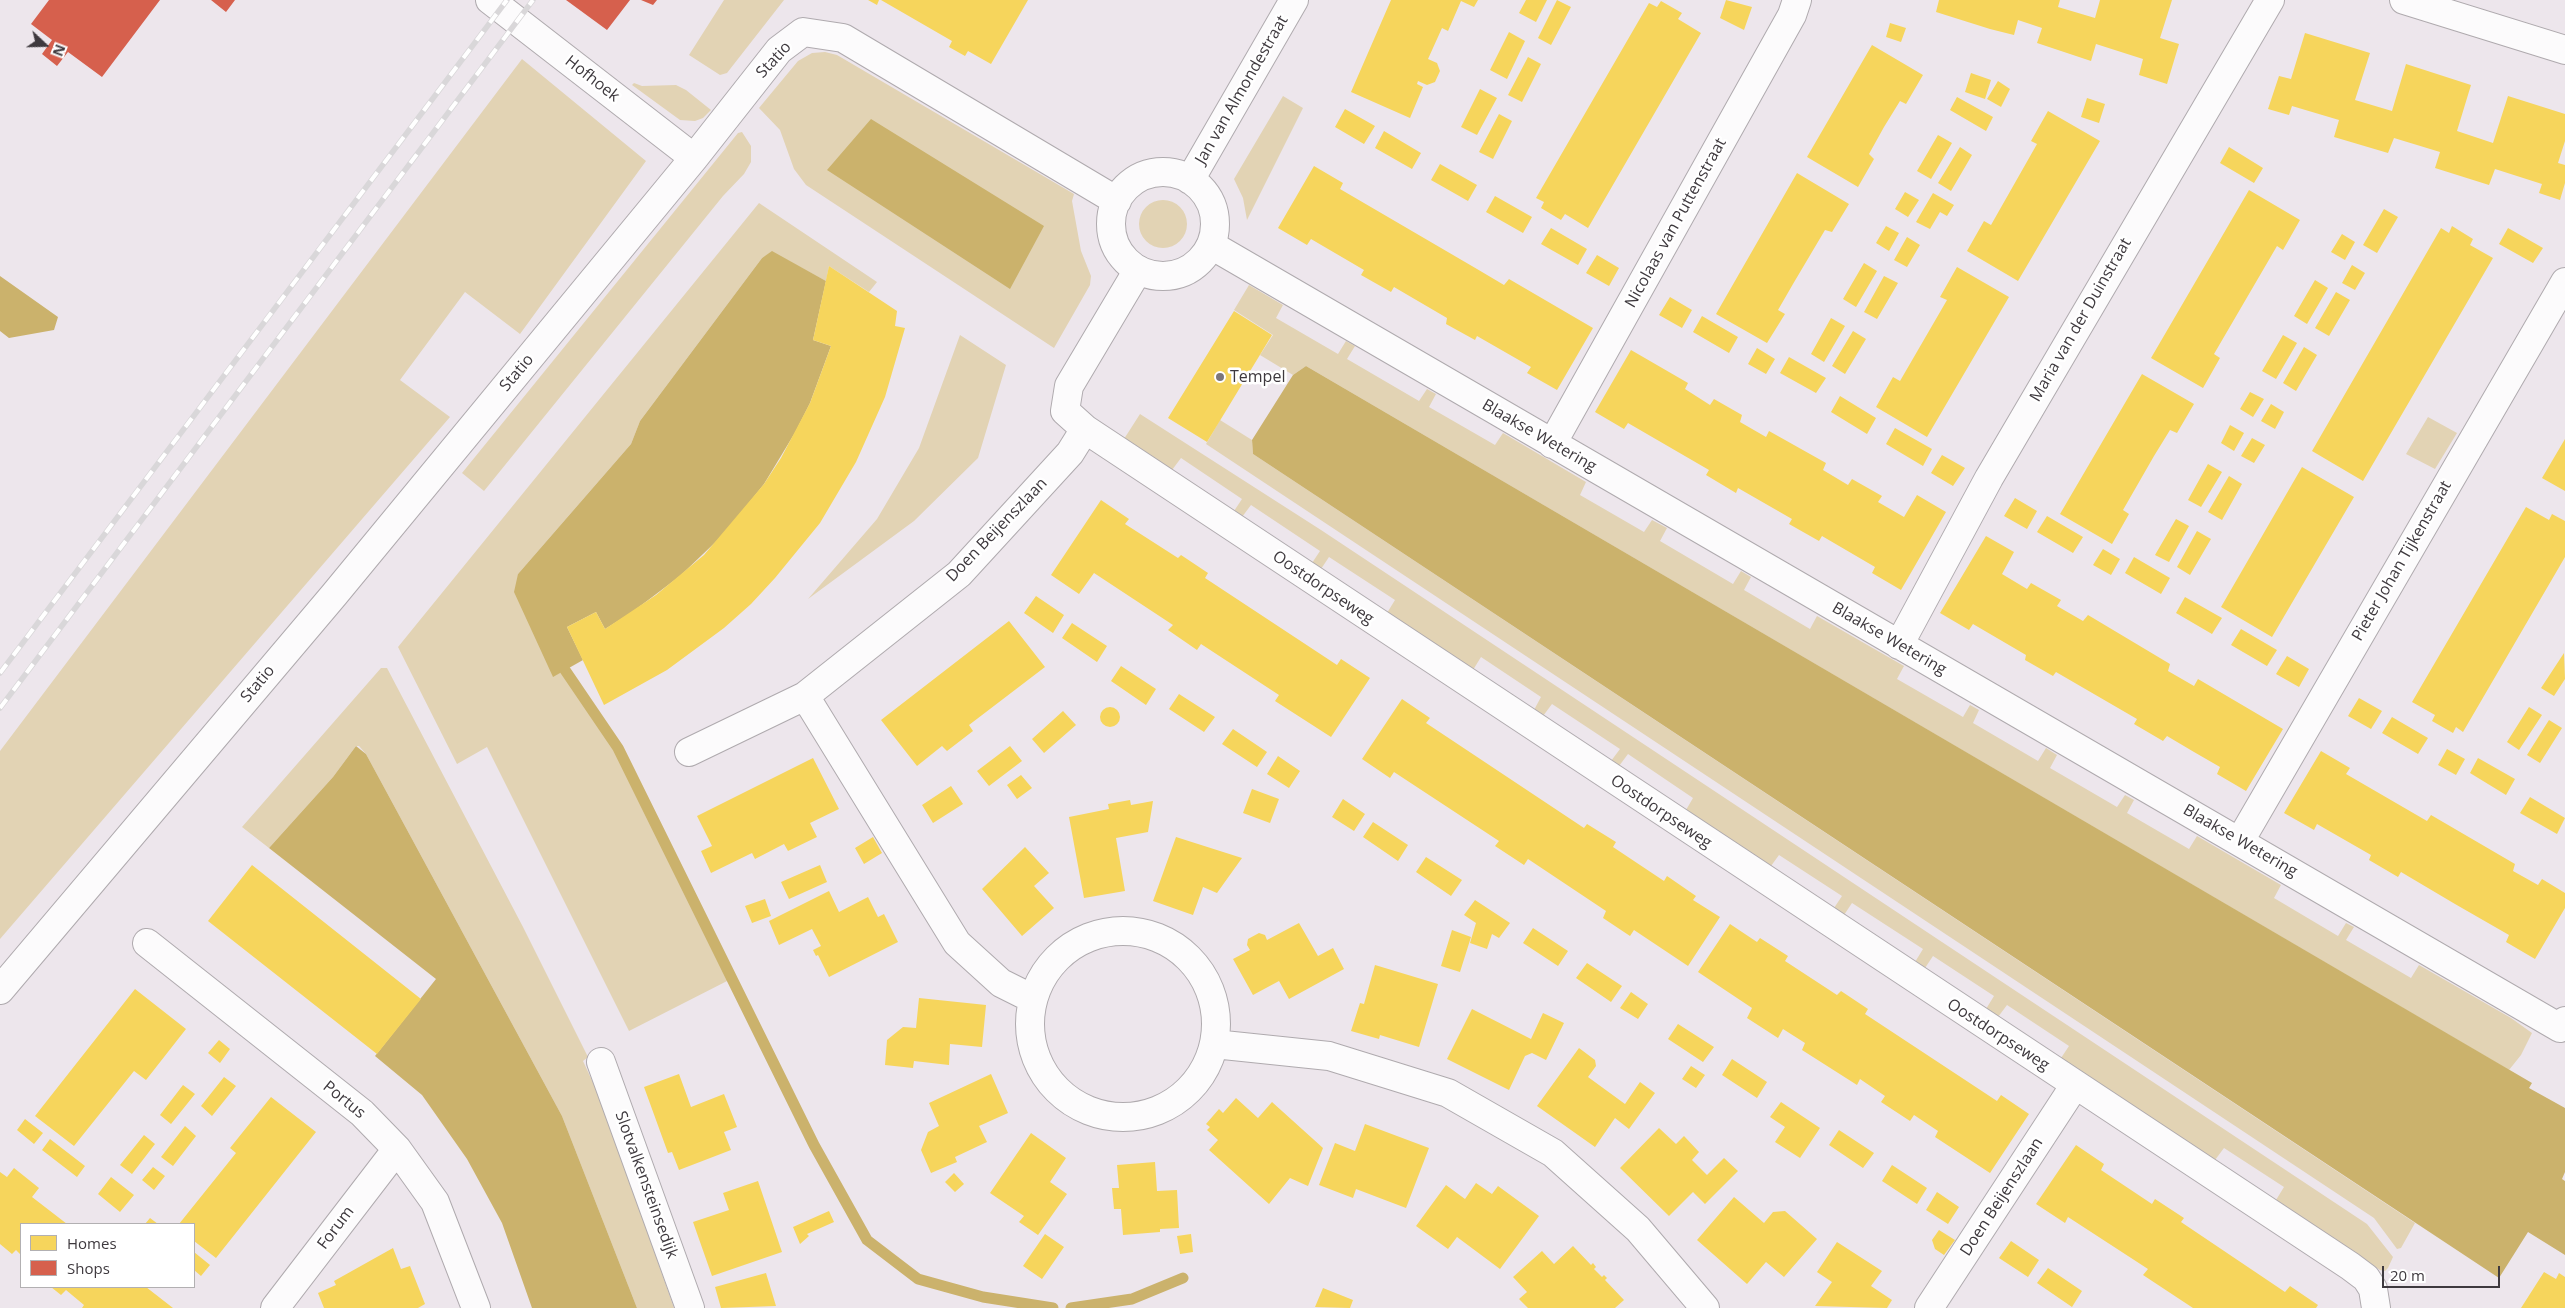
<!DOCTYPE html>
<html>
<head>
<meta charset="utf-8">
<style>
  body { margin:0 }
  #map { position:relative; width:2565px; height:1308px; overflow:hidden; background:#ede6ec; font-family:"Open Sans",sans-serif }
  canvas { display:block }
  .legend { position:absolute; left:20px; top:1223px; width:175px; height:65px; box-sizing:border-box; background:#fff; border:1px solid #b2b0b2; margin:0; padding:6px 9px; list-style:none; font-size:15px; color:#3e393e }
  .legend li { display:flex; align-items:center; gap:10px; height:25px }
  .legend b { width:25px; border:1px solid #b2b0b2 }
  .north { position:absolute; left:20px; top:20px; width:50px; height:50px; -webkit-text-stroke:4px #fff; paint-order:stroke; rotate:111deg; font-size:14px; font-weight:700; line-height:20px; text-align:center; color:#3e393e }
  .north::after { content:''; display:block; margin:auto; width:18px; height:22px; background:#3e393e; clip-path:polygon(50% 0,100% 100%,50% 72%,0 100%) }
  .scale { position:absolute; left:2382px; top:1266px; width:118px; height:22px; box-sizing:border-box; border:2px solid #3e393e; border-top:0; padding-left:6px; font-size:15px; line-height:18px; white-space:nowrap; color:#3e393e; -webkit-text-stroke:4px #fff; paint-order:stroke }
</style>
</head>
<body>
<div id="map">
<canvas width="2565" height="1308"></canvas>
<ul class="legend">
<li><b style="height:14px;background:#f6d55c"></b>Homes</li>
<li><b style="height:14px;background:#d6604d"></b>Shops</li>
</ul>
<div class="north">N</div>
<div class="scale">20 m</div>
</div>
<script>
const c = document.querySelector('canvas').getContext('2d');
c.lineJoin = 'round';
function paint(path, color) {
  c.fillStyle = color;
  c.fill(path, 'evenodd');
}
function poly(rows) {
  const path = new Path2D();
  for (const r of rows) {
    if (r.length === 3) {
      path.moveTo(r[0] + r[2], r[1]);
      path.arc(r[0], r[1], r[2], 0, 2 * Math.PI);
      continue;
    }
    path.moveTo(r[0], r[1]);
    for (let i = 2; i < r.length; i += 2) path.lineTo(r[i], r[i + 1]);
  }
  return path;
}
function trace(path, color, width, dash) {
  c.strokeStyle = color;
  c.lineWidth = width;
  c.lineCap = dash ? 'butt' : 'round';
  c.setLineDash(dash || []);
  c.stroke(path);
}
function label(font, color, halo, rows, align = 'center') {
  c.font = font + ' "Open Sans",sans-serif';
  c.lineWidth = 5;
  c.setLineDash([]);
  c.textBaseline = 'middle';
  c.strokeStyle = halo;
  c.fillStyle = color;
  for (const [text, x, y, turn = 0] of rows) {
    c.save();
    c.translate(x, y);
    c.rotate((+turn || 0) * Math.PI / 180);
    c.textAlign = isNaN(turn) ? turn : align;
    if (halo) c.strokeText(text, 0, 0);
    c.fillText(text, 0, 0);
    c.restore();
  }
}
paint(poly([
  [724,0,784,0,727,73,720,75,689,55],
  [825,52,837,55,1074,194,1072,201,1081,251,1091,276,1090,285,1054,348,806,185,794,169,780,130,759,108,798,61,812,53],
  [522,59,646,161,520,334,465,292,400,380,450,417,0,939,0,751],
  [634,83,642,86,676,85,686,90,711,110,703,118,695,121,680,120,632,85],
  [1283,96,1303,108,1247,220,1243,198,1234,179],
  [742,132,751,146,751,162,744,174,723,196,484,491,462,473,738,133],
  [1163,224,24],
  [759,203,877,282,869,292,829,266,826,281,772,252,762,258,640,421,631,444,518,574,553,676,565,670,618,748,731,979,629,1031,487,747,457,764,398,647],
  [1249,285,1283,305,1276,318,1338,354,1346,341,1355,346,1347,359,1419,401,1427,389,1436,394,1429,407,1495,445,1503,433,1586,482,1580,495,1644,532,1652,520,1667,528,1660,541,1733,584,1741,571,1751,577,1744,590,1810,629,1817,616,1904,666,1897,679,1963,717,1970,705,1979,710,1973,723,2038,761,2046,748,2057,755,2050,768,2117,807,2125,795,2134,800,2127,813,2189,849,2197,836,2281,885,2274,898,2338,936,2346,923,2354,927,2346,940,2411,978,2419,965,2511,1018,2532,1033,2521,1055,2509,1070,1306,366,1293,375,1260,355,1273,335,1234,310],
  [960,335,1006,365,978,458,914,521,808,599,877,519,919,448],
  [1140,414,1321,530,2367,1224,2393,1257,2388,1268,2385,1271,2380,1270,2276,1200,2284,1187,2224,1148,2215,1160,2061,1058,2069,1046,2007,1005,1998,1017,1986,1009,1994,996,1933,956,1925,968,1915,962,1923,949,1852,903,1844,915,1834,908,1842,896,1779,855,1771,866,1686,810,1693,798,1628,754,1619,766,1611,761,1620,749,1552,704,1543,716,1534,710,1541,697,1481,657,1473,670,1387,613,1395,600,1329,557,1321,569,1312,563,1320,551,1251,505,1242,517,1234,511,1242,499,1181,458,1172,470,1124,439],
  [2428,417,2457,433,2435,469,2406,454],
  [1220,420,1252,440,1253,454,2415,1223,2401,1248,2397,1249,2374,1218,1206,444],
  [381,668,387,668,523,927,588,1057,583,1061,601,1100,674,1308,637,1308,562,1116,366,754,359,746,356,746,333,777,269,848,242,827]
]), '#e2d3b4');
paint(poly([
  [871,119,1044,226,1010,289,827,170],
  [772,251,826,281,813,340,831,346,810,403,796,431,764,484,725,533,680,576,631,613,605,629,596,612,567,627,583,660,553,677,514,592,518,574,631,444,640,421,762,258],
  [0,276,58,317,54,330,9,338,0,331],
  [1306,366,2532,1083,2529,1088,2565,1108,2565,1172,2562,1179,2565,1181,2565,1255,2528,1232,2499,1278,1253,454,1252,440,1293,375],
  [356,746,366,754,562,1116,637,1308,532,1308,502,1223,467,1159,422,1095,375,1056,436,979,269,848,333,777]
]), '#cbb26c');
paint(poly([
  [868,0,879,0,877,5],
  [881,0,1028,0,991,64,968,51,965,56,949,47,952,41],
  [1391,0,1478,0,1474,7,1461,1,1448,31,1442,28,1428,59,1437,63,1440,71,1435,82,1427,85,1418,81,1417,84,1423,87,1410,118,1351,92],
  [1526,0,1547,0,1536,22,1519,13],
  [1557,0,1571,7,1551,45,1538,38],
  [1726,0,1752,7,1744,30,1720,18],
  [1939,0,2060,0,2058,7,2095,18,2100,0,2172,0,2160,38,2179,44,2167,84,2139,75,2143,59,2096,44,2091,61,2037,43,2042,28,2018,20,2014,35,1990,29,1936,12],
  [1661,1,1682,13,1678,19,1701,33,1588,228,1565,214,1561,220,1541,208,1544,202,1536,198,1649,3,1657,7],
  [1890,23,1906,28,1901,42,1886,37],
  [1509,32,1525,41,1507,79,1490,70],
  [2305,33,2370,53,2355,100,2392,111,2406,64,2471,85,2457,131,2493,143,2508,96,2565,114,2565,141,2558,163,2565,165,2565,183,2560,200,2539,193,2542,184,2495,169,2489,185,2435,168,2440,152,2394,138,2388,153,2334,137,2339,120,2292,106,2289,115,2268,109,2279,76,2291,79],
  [1872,45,1923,75,1906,104,1900,101,1884,127,1869,154,1874,159,1858,187,1807,157],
  [1528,57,1541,64,1522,102,1508,95],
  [1971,73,1991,80,1985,99,1965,92],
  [1998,81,2010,89,2001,107,1987,99],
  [1480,89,1497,98,1477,135,1461,127],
  [1957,97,1993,117,1986,131,1950,110],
  [2087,98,2105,104,2099,123,2081,117],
  [1345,109,1375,126,1364,144,1335,127],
  [2048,111,2100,141,2018,281,1967,251,1984,221,1991,225,2037,144,2031,141],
  [1499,114,1512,121,1493,159,1479,152],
  [1384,131,1421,153,1412,169,1375,148],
  [1938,135,1952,143,1931,179,1917,171],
  [1960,147,1972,155,1951,191,1938,183],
  [2229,147,2263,168,2254,183,2220,163],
  [1440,164,1477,185,1468,201,1431,180],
  [1314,166,1343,183,1340,189,1477,269,1504,285,1509,279,1593,328,1557,390,1527,373,1531,367,1477,336,1475,340,1446,324,1447,318,1394,287,1391,292,1361,275,1364,270,1311,239,1307,245,1278,228],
  [1797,173,1849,204,1832,232,1825,230,1793,284,1778,310,1785,314,1767,343,1716,314],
  [2249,190,2300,220,2283,250,2277,246,2214,354,2220,358,2203,388,2151,358],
  [1905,192,1919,200,1908,217,1895,209],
  [1933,193,1954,205,1947,216,1940,212,1930,229,1916,222],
  [1495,196,1532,217,1523,233,1486,212],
  [2384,209,2398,217,2377,253,2363,245],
  [1886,226,1899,233,1889,251,1876,243],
  [2452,226,2473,239,2470,245,2493,258,2363,481,2312,451,2441,228,2449,233],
  [1551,228,1587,249,1578,265,1541,244],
  [2508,228,2543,248,2533,263,2499,244],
  [2342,234,2355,242,2345,260,2331,252],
  [1907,237,1920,245,1907,267,1894,260],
  [1597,255,1619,268,1609,286,1586,273],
  [1864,263,1877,271,1856,307,1843,299],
  [2352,265,2365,273,2355,290,2342,283],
  [829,266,897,311,895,326,905,328,885,397,856,462,820,523,775,578,751,604,724,628,667,670,604,705,567,627,596,612,605,629,656,595,704,555,764,484,781,458,810,403,831,346,813,340],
  [1957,267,2009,297,1927,437,1876,407,1893,377,1900,381,1947,300,1940,297],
  [1884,276,1898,283,1877,319,1864,312],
  [2315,280,2328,288,2307,324,2294,316],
  [2336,292,2350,300,2329,336,2315,328],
  [1670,297,1692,310,1682,328,1659,315],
  [1234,311,1272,335,1207,442,1168,418],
  [1702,316,1738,337,1729,353,1693,332],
  [1831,318,1845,326,1824,362,1811,354],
  [1853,331,1866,339,1845,374,1832,366],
  [2283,335,2297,343,2276,379,2262,371],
  [2304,347,2317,355,2296,391,2283,383],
  [1757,348,1775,359,1766,374,1748,364],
  [1631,350,1688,383,1685,389,1710,405,1714,399,1742,415,1740,422,1766,437,1769,431,1826,463,1823,470,1848,485,1852,479,1882,496,1878,502,1904,517,1917,495,1946,512,1901,590,1872,573,1875,567,1822,536,1819,541,1789,524,1792,519,1738,488,1736,493,1706,475,1709,470,1628,423,1624,429,1595,412],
  [1789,357,1826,378,1816,393,1780,373],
  [2142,374,2194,404,2177,433,2170,430,2154,456,2123,510,2129,514,2112,544,2060,514],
  [2250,392,2264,399,2253,417,2240,409],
  [1840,396,1876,418,1867,434,1831,412],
  [2271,404,2284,412,2275,429,2261,421],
  [2230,425,2244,433,2234,451,2221,443],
  [1895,428,1932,449,1923,466,1886,444],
  [2252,438,2265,445,2254,463,2241,456],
  [2565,439,2565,491,2542,478],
  [1942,455,1965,468,1953,486,1931,473],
  [2208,464,2222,472,2201,507,2188,500],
  [2302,467,2354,497,2272,637,2221,607],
  [2229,476,2242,484,2222,520,2208,512],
  [2015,498,2037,511,2027,529,2004,516],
  [1101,500,1129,519,1125,524,1178,558,1181,555,1208,573,1205,578,1337,665,1341,659,1370,678,1331,737,1275,701,1279,695,1201,644,1197,650,1168,630,1173,625,1094,573,1079,594,1051,575],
  [2526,507,2549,520,2552,514,2565,521,2565,557,2463,732,2456,727,2453,733,2432,721,2435,715,2412,702],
  [2047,516,2083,537,2073,553,2037,532],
  [2176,519,2189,526,2169,562,2155,555],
  [2197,531,2211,539,2190,575,2177,567],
  [1986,536,2014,552,2002,574,2027,589,2031,583,2061,600,2057,606,2083,621,2088,615,2170,664,2168,671,2194,686,2198,679,2283,729,2246,791,2217,774,2220,767,2194,752,2167,736,2163,741,2134,724,2137,719,2056,672,2053,676,2025,660,2026,655,1973,624,1969,630,1940,613],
  [2103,549,2120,559,2111,575,2093,565],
  [2134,557,2170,578,2161,594,2125,573],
  [1036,596,1064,615,1053,633,1024,613],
  [2185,597,2222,618,2212,634,2176,613],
  [1009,621,1045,667,969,725,973,731,947,751,942,746,917,766,881,720],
  [1072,623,1107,646,1097,662,1062,638],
  [2241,629,2277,650,2267,666,2231,645],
  [2564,653,2565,679,2554,696,2541,688],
  [2287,656,2309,669,2299,687,2276,674],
  [1121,666,1156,689,1146,705,1111,681],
  [1179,694,1215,717,1204,732,1169,709],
  [2359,698,2382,711,2371,729,2348,716],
  [1402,699,1430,718,1426,723,1584,828,1587,824,1616,842,1613,847,1664,881,1667,876,1696,896,1693,900,1720,917,1688,966,1634,930,1630,936,1603,918,1606,911,1528,859,1524,865,1495,846,1499,841,1394,772,1390,778,1362,759],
  [1110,717,10],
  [2529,707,2542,715,2519,750,2507,742],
  [1063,711,1076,725,1044,753,1032,739],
  [2392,717,2428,738,2418,754,2382,733],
  [2549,720,2562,728,2540,763,2527,755],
  [1233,729,1267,752,1257,767,1222,744],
  [1010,746,1022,761,989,786,977,771],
  [2447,749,2465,759,2456,775,2438,765],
  [2321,751,2350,768,2346,774,2427,821,2431,815,2515,864,2513,871,2538,885,2542,879,2565,893,2565,908,2535,959,2506,942,2509,935,2455,904,2401,872,2398,877,2369,860,2371,855,2317,824,2314,830,2284,813],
  [1278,756,1300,771,1289,788,1267,774],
  [813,758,839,809,810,823,817,837,788,851,784,844,755,859,752,853,711,873,701,851,712,846,697,816],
  [2478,758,2515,779,2506,795,2470,773],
  [1021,775,1032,788,1017,799,1007,785],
  [951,786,963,804,933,823,922,805],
  [1252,789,1279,799,1270,823,1243,813],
  [2530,797,2565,818,2557,834,2520,813],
  [1343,799,1365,814,1354,831,1332,817],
  [1130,800,1131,805,1153,801,1148,832,1116,838,1125,891,1084,898,1069,817,1109,809,1108,804],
  [1373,822,1408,845,1398,861,1363,837],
  [873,837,882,853,864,864,855,848],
  [1176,837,1242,858,1217,893,1203,887,1193,915,1153,901],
  [1025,847,1049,873,1034,886,1054,908,1022,936,982,889],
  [1426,857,1462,880,1451,896,1416,872],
  [252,865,421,999,377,1054,208,921],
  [820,865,827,882,789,899,781,882],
  [829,891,839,912,868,897,878,917,884,914,898,942,829,977,818,955,816,956,813,950,821,946,812,929,779,945,769,921],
  [765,899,771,916,752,923,745,906],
  [1475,900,1510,923,1499,938,1492,934,1487,949,1470,943,1476,923,1464,915],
  [1299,923,1318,956,1333,948,1344,969,1289,999,1279,981,1253,995,1233,959,1250,950,1247,945,1248,939,1259,933,1265,935,1267,940],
  [1730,924,1757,942,1760,938,1788,956,1785,961,1837,995,1841,991,1868,1009,1865,1014,1997,1101,2001,1095,2029,1114,1990,1173,1935,1137,1938,1131,1914,1115,1910,1121,1881,1102,1885,1096,1860,1079,1857,1085,1802,1050,1805,1043,1783,1029,1778,1038,1747,1018,1752,1008,1698,972],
  [1533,928,1568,951,1558,966,1523,943],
  [1452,930,1471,937,1460,972,1441,966],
  [1587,963,1622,986,1611,1002,1576,978],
  [1375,965,1438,984,1419,1047,1380,1035,1379,1039,1351,1031,1360,1003,1364,1004],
  [135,989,186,1029,146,1080,134,1071,74,1146,35,1116],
  [1631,992,1648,1004,1638,1019,1620,1008],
  [919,998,986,1005,982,1047,950,1044,949,1065,914,1061,913,1068,885,1065,887,1040,903,1027,916,1028],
  [1472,1009,1531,1039,1543,1013,1564,1023,1546,1060,1532,1053,1525,1056,1509,1090,1447,1059],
  [1678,1024,1714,1047,1703,1062,1668,1039],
  [219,1040,230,1049,220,1063,208,1053],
  [1579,1048,1595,1060,1596,1066,1588,1077,1625,1104,1640,1082,1655,1093,1629,1129,1615,1118,1595,1147,1537,1106],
  [1732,1059,1767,1082,1757,1098,1722,1075],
  [1691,1066,1705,1075,1696,1088,1682,1079],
  [679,1074,691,1107,724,1094,737,1127,724,1132,731,1150,679,1170,672,1152,668,1153,644,1087],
  [991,1074,1008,1113,979,1126,987,1142,955,1157,957,1162,931,1173,921,1150,928,1132,939,1126,929,1103],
  [224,1077,236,1086,212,1116,201,1106],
  [183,1085,195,1094,171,1124,160,1115],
  [271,1097,316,1132,216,1258,194,1241,194,1224,179,1224,236,1153,230,1148],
  [1236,1098,1258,1118,1272,1102,1323,1148,1308,1186,1290,1178,1269,1204,1209,1150,1218,1140,1207,1130,1210,1127,1206,1124,1219,1109,1223,1113],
  [1781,1102,1820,1128,1800,1158,1775,1142,1785,1127,1770,1117],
  [25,1119,43,1133,34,1144,17,1130],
  [1365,1124,1429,1148,1406,1208,1356,1189,1353,1198,1319,1185,1335,1143,1355,1151],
  [185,1126,196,1136,173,1166,161,1157],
  [1659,1128,1676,1144,1684,1136,1699,1152,1692,1160,1707,1175,1724,1158,1738,1171,1705,1204,1693,1192,1669,1216,1620,1168],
  [1839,1130,1874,1153,1863,1168,1829,1145],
  [1031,1133,1066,1158,1050,1182,1067,1194,1038,1235,1019,1222,1024,1216,990,1193],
  [144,1135,155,1144,132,1174,120,1165],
  [50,1139,85,1166,77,1177,42,1150],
  [2076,1145,2104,1164,2101,1170,2152,1204,2155,1199,2184,1218,2181,1222,2285,1292,2290,1286,2318,1305,2316,1308,2193,1308,2143,1275,2148,1269,2068,1217,2065,1223,2036,1204],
  [1155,1162,1157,1191,1177,1190,1179,1228,1160,1229,1160,1232,1123,1235,1121,1209,1114,1209,1112,1188,1119,1188,1117,1165],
  [1892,1165,1927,1188,1917,1204,1882,1181],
  [153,1167,165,1176,154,1190,142,1180],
  [14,1168,39,1188,32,1197,67,1224,21,1224,21,1255,16,1250,12,1254,0,1244,0,1172,7,1177],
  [954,1173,964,1184,955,1192,945,1182],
  [111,1177,134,1195,120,1212,98,1194],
  [758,1181,782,1252,712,1276,693,1222,729,1210,723,1193],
  [1476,1183,1492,1194,1498,1186,1539,1216,1500,1269,1457,1237,1448,1249,1416,1226,1446,1185,1465,1199],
  [1937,1192,1959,1207,1948,1224,1926,1210],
  [1734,1197,1764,1223,1773,1212,1785,1211,1817,1239,1784,1277,1766,1262,1747,1284,1697,1240],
  [829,1211,834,1222,807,1234,809,1236,800,1244,793,1227],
  [150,1218,158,1224,145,1224],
  [1939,1230,1955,1240,1944,1255,1935,1249,1932,1240],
  [1045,1234,1064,1247,1042,1279,1023,1266],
  [1191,1234,1193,1252,1180,1254,1177,1236],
  [2011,1241,2039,1260,2028,1277,1999,1258],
  [1837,1242,1882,1271,1871,1286,1892,1300,1887,1308,1815,1306,1832,1282,1817,1272],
  [1573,1246,1591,1265,1593,1263,1596,1267,1594,1269,1602,1277,1604,1275,1607,1278,1605,1280,1624,1300,1615,1308,1528,1308,1519,1299,1527,1292,1513,1277,1542,1251,1554,1264],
  [393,1248,401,1269,410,1266,425,1304,418,1308,324,1308,318,1293,336,1285,334,1281],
  [194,1252,210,1265,201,1276,194,1270],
  [2048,1268,2082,1291,2072,1307,2037,1283],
  [2544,1272,2556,1279,2559,1273,2565,1277,2565,1308,2521,1308],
  [766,1273,776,1306,721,1308,715,1287],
  [51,1287,146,1287,173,1308,82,1308,84,1305,66,1290,61,1295],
  [1323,1288,1353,1300,1350,1308,1315,1307]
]), '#f6d55c');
paint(poly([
  [49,0,160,0,102,77,68,52,57,66,42,54,52,40,31,24],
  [211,0,235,0,226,12],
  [566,0,630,0,607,30],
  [641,0,657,0,653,5]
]), '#d6604d');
trace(poly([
  [565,670,618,748,814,1145,867,1240,918,1279,983,1297,1053,1308],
  [1071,1308,1132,1299,1183,1278]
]), '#cbb26c', 11);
const minor = poly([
  [2404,0,2565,50],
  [1211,245,2560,1028,2565,1021],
  [1138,270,1069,386,1065,411,1085,429,2350,1266,2366,1278,2373,1289,2376,1308],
  [1552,444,1792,15,1797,0],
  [1899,645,1989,478,2270,0],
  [805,696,957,943,1001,983,1033,999],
  [689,752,805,696,959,574,1070,453,1085,429],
  [2240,841,2565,282],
  [1123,1024,93],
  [147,943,362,1113,397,1149,435,1202,476,1308],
  [1214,1044,1329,1056,1448,1093,1553,1153,1638,1229,1705,1308],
  [601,1062,690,1308],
  [275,1308,397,1149],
  [1929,1308,2075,1085]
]);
const tertiary = poly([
  [490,0,694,158],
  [1163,224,52],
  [1190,180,1294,0],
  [0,990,334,595,694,158,779,50,803,32,843,38,1117,201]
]);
trace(minor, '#afaaae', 30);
trace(tertiary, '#afaaae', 30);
trace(minor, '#fcfbfc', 28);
trace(tertiary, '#fcfbfc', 28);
const rail = poly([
  [0,673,507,0],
  [0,708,533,0]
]);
trace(rail, '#d9d7d9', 5.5);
trace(rail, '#fff', 4, [11]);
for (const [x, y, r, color] of [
  [1220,377,5,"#7b767b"]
]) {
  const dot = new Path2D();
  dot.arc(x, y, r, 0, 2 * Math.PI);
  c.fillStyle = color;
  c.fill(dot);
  trace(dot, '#fff', 2);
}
label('16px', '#3e393e', '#fff', [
  ["Statio",774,60,-47],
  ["Hofhoek",592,79,38],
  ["Jan van Almondestraat",1242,90,-60],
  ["Nicolaas van Puttenstraat",1676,223,-61],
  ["Maria van der Duinstraat",2081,320,-60],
  ["Statio",517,373,-50],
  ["Blaakse Wetering",1539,436,30],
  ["Doen Beijenszlaan",997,530,-46],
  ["Pieter Johan Tijkenstraat",2402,561,-60],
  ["Oostdorpseweg",1323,588,34],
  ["Blaakse Wetering",1889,639,30],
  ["Statio",258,684,-50],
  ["Oostdorpseweg",1661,812,34],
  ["Blaakse Wetering",2240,841,30],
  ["Oostdorpseweg",1998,1035,33],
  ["Portus",344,1100,39],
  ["Slotvalkensteinsedijk",646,1185,70],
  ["Doen Beijenszlaan",2002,1197,-57],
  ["Forum",336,1228,-53]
]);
label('16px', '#3e393e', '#fff', [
  ["Tempel",1230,377]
], 'left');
</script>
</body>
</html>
